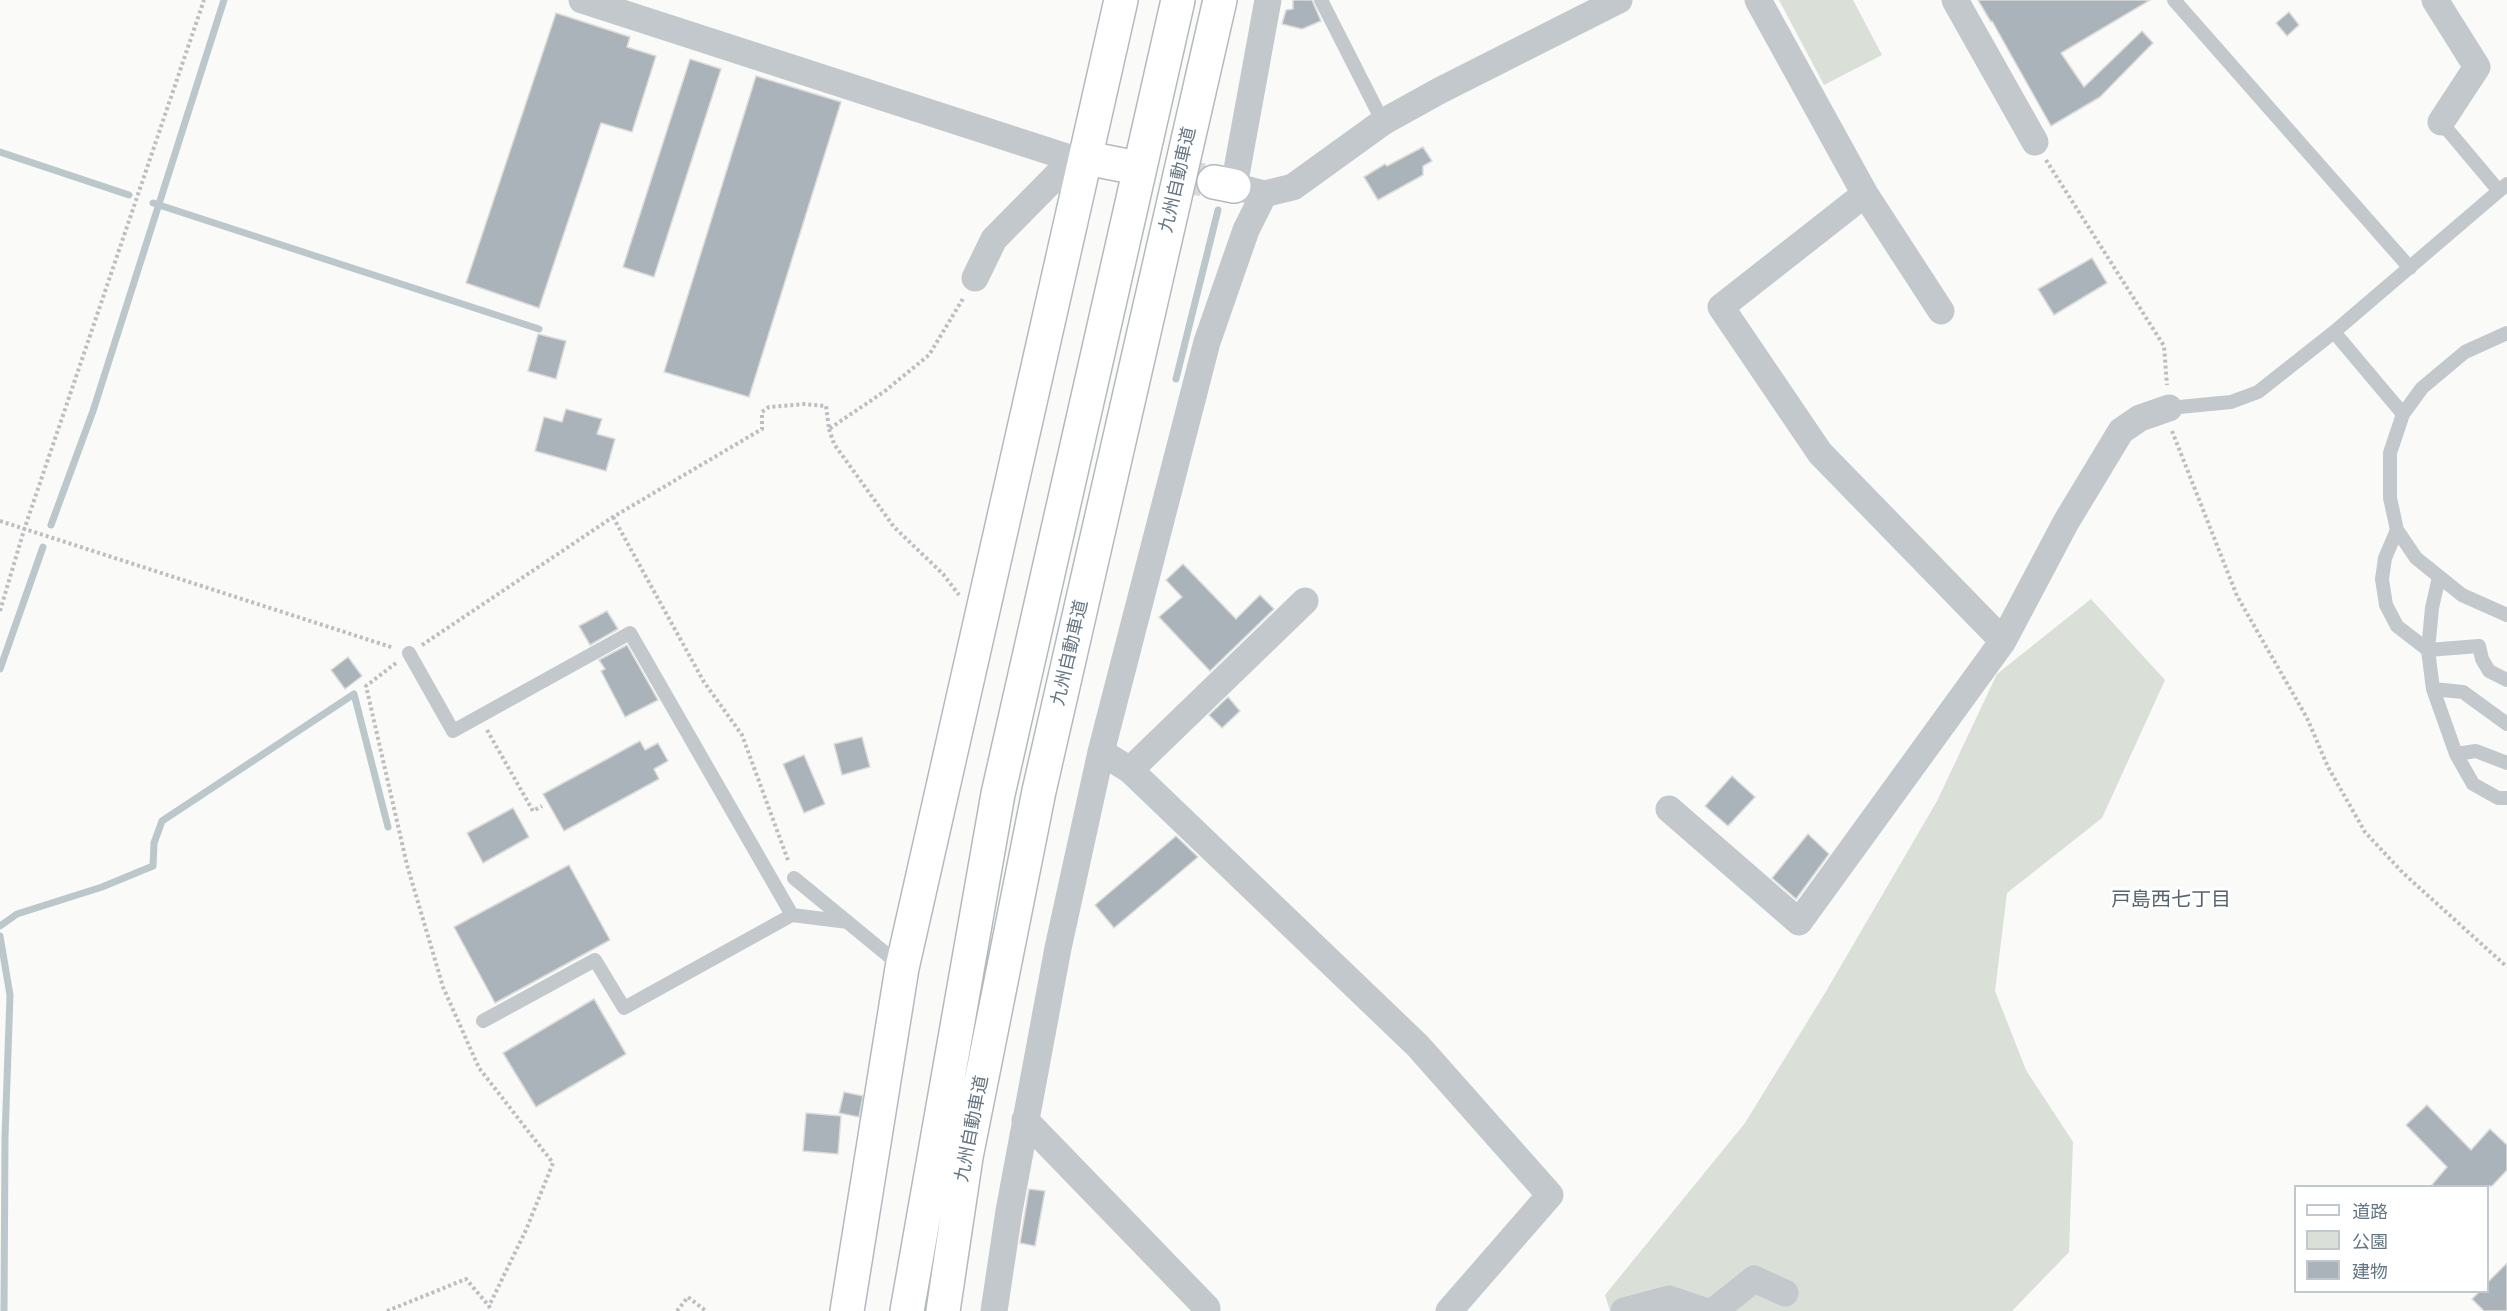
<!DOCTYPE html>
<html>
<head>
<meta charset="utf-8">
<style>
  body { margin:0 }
  #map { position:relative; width:2507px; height:1311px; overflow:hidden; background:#fafaf8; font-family:"Nunito Sans","Noto Sans JP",sans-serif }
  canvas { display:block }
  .legend { position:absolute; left:2294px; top:1185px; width:195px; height:108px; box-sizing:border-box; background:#fff; border:2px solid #c1c8cd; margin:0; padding:8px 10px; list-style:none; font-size:18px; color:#657683 }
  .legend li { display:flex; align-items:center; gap:12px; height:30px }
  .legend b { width:30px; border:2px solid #c1c8cd }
</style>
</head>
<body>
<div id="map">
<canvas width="2507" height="1311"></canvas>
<ul class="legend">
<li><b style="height:8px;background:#fff"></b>道路</li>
<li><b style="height:16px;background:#dadfd7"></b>公園</li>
<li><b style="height:16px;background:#aab3b9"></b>建物</li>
</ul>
</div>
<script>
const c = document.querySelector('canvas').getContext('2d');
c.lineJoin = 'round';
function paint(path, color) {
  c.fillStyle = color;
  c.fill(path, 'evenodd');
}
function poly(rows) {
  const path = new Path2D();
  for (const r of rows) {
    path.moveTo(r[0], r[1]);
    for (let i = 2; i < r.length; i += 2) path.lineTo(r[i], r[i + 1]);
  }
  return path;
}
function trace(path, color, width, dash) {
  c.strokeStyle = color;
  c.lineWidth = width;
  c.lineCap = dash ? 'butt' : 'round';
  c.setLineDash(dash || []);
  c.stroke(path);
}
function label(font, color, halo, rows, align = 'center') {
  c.font = font + ' "Nunito Sans","Noto Sans JP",sans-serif';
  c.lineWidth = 6;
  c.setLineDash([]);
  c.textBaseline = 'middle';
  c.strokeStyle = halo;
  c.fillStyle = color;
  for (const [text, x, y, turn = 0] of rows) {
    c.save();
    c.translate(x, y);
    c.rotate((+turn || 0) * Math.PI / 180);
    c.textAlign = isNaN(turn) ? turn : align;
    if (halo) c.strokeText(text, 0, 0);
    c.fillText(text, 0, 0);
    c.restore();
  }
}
paint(poly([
  [1779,0,1853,0,1882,55,1824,85],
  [2091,599,2165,680,2102,818,2007,893,1995,991,2026,1070,2073,1142,2069,1252,2012,1311,1610,1311,1605,1295,1745,1123,1825,993,1937,801,1997,674]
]), '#dadfd7');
trace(poly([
  [0,152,129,195],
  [153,203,539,329],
  [1176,379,1218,210],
  [51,525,93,411,224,0],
  [0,669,43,547],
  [0,926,17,914,102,887,153,866,154,843,162,821,354,694,388,827],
  [0,936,10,995,5,1137,4,1311]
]), '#bbc7cb', 7);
const building = poly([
  [1293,0,1312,0,1321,21,1302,29,1282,24,1286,10,1293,9,1293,0],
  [1978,0,2150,0,2061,53,2084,87,2142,31,2153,43,2100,97,2051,126,1992,21,1991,22,1978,0],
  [2289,12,2299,25,2287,36,2276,23,2289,12],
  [556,13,630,37,627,47,656,56,632,132,601,123,539,308,466,283,556,13],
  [690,59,721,69,654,277,623,267,690,59],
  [756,76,841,102,749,397,664,372,756,76],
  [1423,147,1432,161,1423,166,1423,175,1378,200,1364,177,1385,164,1387,166,1423,147],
  [2092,258,2107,283,2054,315,2038,289,2092,258],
  [538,334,566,341,556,379,528,371,538,334],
  [566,409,602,419,597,434,615,439,606,471,535,451,544,417,562,422,566,409],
  [1183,564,1236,619,1260,595,1274,609,1210,671,1159,617,1182,597,1166,580,1183,564],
  [607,611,618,629,590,645,579,626,607,611],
  [627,645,658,700,625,717,601,671,605,669,599,660,627,645],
  [348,657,362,676,345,689,331,670,348,657],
  [1228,697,1240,711,1222,728,1209,715,1228,697],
  [862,737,870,767,842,775,834,744,862,737],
  [640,741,645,750,658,743,668,761,654,769,659,779,564,831,543,794,640,741],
  [804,755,825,804,804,813,783,764,804,755],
  [1732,776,1755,797,1728,826,1705,806,1732,776],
  [513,808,529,837,483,863,467,833,513,808],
  [1808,834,1829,854,1796,899,1772,878,1808,834],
  [1176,836,1198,857,1114,928,1095,905,1176,836],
  [569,865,610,940,495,1003,454,927,569,865],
  [594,999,626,1054,536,1107,503,1053,594,999],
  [844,1092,863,1096,859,1117,839,1113,844,1092],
  [2427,1105,2471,1150,2490,1129,2507,1145,2507,1170,2492,1186,2431,1186,2447,1167,2406,1125,2427,1105],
  [806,1113,841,1116,838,1154,803,1151,806,1113],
  [1029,1189,1045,1191,1035,1246,1020,1243,1029,1189],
  [2507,1263,2507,1311,2484,1311,2472,1299,2479,1292,2487,1292,2487,1283,2507,1263]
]);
paint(building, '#aab3b9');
trace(building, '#dcdcda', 1.5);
trace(poly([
  [1122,165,1209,181]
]), '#d5d9db', 33, [33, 16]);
const secondary = poly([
  [1087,158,1122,165],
  [1214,182,1234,186],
  [847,1311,902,968,1121,0]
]);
const highway = poly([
  [907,1311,998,794,1178,0],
  [943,1311,966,1157,1039,791,1220,0]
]);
trace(secondary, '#b3babf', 36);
trace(highway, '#b4b9bd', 36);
trace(poly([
  [2046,160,2164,346,2167,385],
  [829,429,834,444,894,527,943,574,959,595],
  [2172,431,2237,596,2307,718,2328,767,2365,832,2403,873,2507,967],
  [613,517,704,682,742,735,789,863],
  [0,521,394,648],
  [0,611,24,530,204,0],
  [422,645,613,517,762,429,762,412,769,407,804,404,826,406,829,429,885,391,929,355,964,297],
  [396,663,366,686,407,865,443,987,479,1068,553,1163,526,1230,489,1306],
  [487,730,533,811,542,806],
  [387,1311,466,1279,489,1306,491,1311],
  [677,1311,688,1297,706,1311]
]), '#bbbfc2', 4, [3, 3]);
trace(poly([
  [1321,0,1383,122],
  [2174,0,2410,268],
  [2441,122,2499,191],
  [2507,333,2465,352,2422,388,2403,414,2390,453,2390,498,2397,530,2416,558,2462,595,2507,615],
  [2169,408,2231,402,2258,392,2334,332],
  [2403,414,2334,332,2507,184],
  [2397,530,2385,558,2382,579,2386,605,2397,626,2428,650,2479,646,2482,659,2489,671,2507,680],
  [2439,577,2432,608,2428,650,2433,689,2456,754,2473,784,2498,798,2507,798],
  [409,653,453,731,630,633,792,915,848,922],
  [2433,689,2463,692,2507,724],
  [2456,754,2476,751,2507,763],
  [794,878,901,966],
  [483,1021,595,960,624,1008,792,915]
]), '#c3c8cc', 14);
trace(poly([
  [582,0,1073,159,1084,166],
  [1268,0,1234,186,1264,194,1293,187,1383,122,1439,91,1619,0],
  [1758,0,1865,194,1941,311],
  [1955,0,2035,142],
  [2435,0,2477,67,2441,122],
  [1865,194,1721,307,1820,453,2003,641],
  [975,278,994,239,1073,159],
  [1101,752,1130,770,1418,1046,1550,1195,1449,1311],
  [1130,770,1305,601],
  [1669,809,1799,922,2003,641,2066,522,2121,431,2140,418,2169,408],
  [1025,1120,1207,1308,1205,1311],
  [994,1311,1009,1211,1058,948,1101,752,1207,342,1246,230,1264,194],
  [1624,1311,1669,1299,1705,1311],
  [1714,1311,1754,1279,1785,1293]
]), '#c3c8cc', 27);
trace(secondary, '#fff', 33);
trace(highway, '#fff', 33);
label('18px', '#657683', '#fff', [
  ["九州自動車道",1179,180,-77],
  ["九州自動車道",1071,653,-77],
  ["九州自動車道",973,1129,-79]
]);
label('20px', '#57646e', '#fff', [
  ["戸島西七丁目",2171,901]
]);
</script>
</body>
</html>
